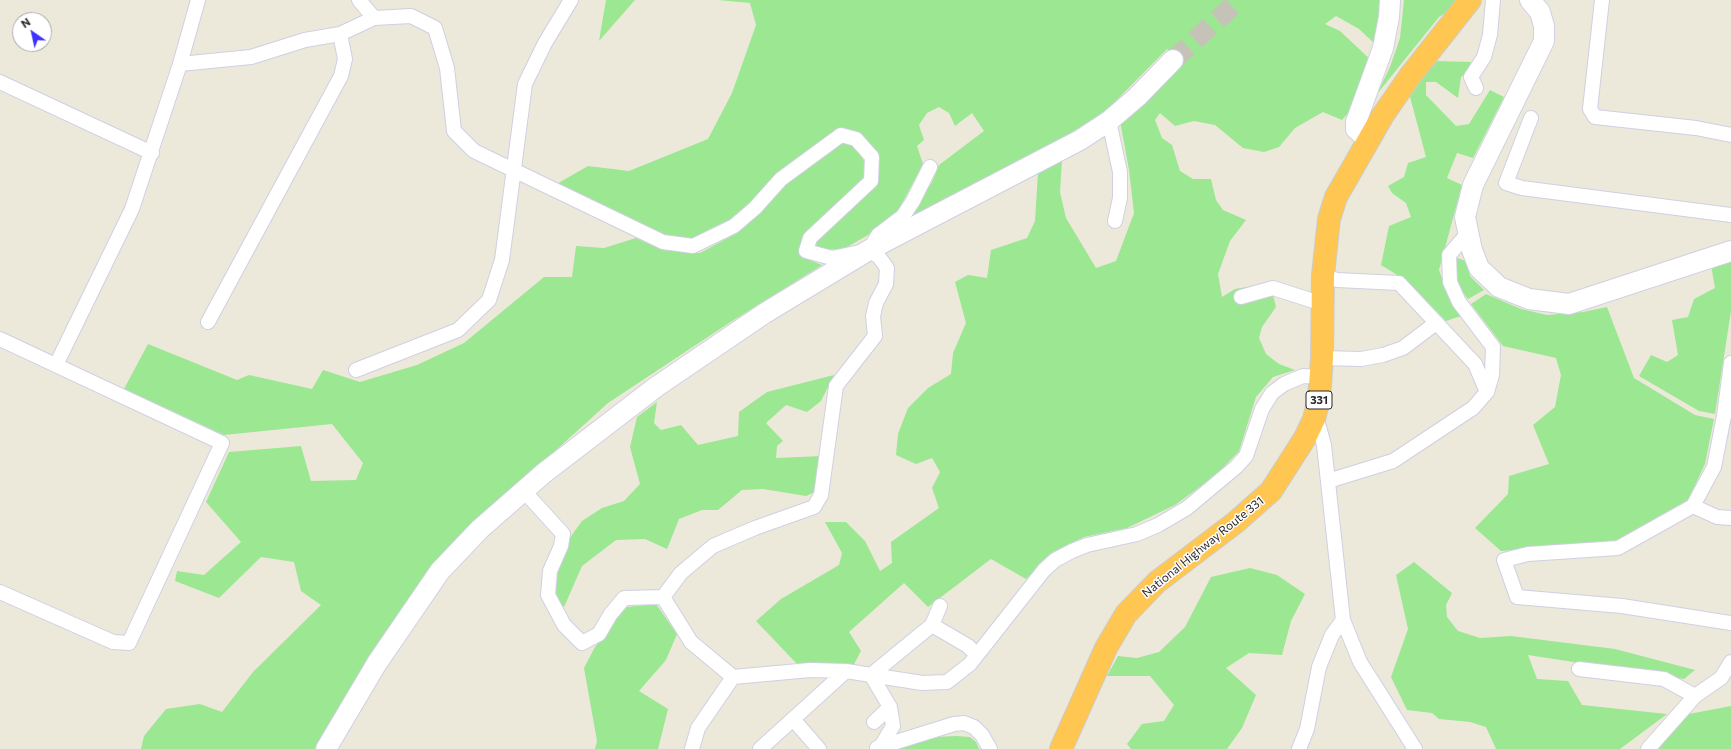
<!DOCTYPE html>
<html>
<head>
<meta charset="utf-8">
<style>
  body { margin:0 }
  #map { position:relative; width:1731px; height:749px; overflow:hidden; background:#ece9da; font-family:Commissioner,sans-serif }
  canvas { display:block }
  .north { position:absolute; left:12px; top:12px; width:40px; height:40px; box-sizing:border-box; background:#fff; border:1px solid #a9a9a9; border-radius:50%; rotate:326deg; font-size:11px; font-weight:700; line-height:16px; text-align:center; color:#292929 }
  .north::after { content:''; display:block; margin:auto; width:14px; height:18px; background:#3f34ff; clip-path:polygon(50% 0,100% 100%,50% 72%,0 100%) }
</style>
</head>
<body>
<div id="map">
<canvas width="1731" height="749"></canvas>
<div class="north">N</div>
</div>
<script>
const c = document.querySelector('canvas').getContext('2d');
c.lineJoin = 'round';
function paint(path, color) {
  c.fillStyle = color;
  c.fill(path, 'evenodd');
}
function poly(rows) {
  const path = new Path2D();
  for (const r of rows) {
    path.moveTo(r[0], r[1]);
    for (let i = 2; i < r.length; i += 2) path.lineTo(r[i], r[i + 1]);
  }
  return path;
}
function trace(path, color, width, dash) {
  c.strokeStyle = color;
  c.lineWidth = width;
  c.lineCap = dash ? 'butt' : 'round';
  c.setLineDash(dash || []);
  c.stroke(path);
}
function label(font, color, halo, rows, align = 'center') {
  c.font = font + ' Commissioner,sans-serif';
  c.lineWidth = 3;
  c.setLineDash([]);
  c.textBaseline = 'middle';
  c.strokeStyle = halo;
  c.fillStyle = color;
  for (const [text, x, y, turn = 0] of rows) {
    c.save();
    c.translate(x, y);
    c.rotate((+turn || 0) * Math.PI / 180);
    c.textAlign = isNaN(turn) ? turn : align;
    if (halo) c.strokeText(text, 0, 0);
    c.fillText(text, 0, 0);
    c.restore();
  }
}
paint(poly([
  [606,0,635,0,599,41],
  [718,0,1383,0,1375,44,1359,29,1336,16,1325,24,1340,31,1372,61,1351,110,1342,120,1323,112,1295,128,1279,147,1264,152,1243,148,1215,125,1194,121,1175,126,1160,113,1155,120,1162,138,1172,145,1180,171,1193,179,1211,179,1216,200,1223,210,1246,220,1230,241,1218,274,1222,297,1235,289,1270,283,1276,307,1262,327,1259,338,1266,354,1279,364,1295,370,1273,377,1256,397,1239,451,1216,475,1175,505,1127,528,1084,537,1053,552,1026,579,991,559,928,607,904,583,849,632,861,651,853,666,798,665,756,621,781,599,839,565,842,553,825,522,846,522,865,541,880,571,892,563,891,542,939,508,932,488,940,472,932,458,916,464,896,455,898,434,908,408,928,388,951,374,953,353,966,323,955,282,968,275,987,278,991,250,1027,238,1035,221,1038,172,1062,160,1060,192,1066,218,1096,268,1116,261,1134,213,1129,170,1120,121,1182,63,1167,49,1105,112,1027,161,908,220,932,182,939,165,984,131,972,113,955,126,949,113,939,107,927,113,919,125,924,140,917,146,923,164,898,211,868,235,842,250,814,248,815,241,875,186,877,156,842,128,729,222,692,240,664,237,555,185,588,166,629,171,708,139,732,93,756,25,750,3],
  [1404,0,1460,0,1456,6,1439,17,1377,94,1390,67,1400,38],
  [1435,61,1472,62,1467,73,1461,77,1458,98,1436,82,1426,82,1426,95,1456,126,1469,124,1490,90,1504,97,1473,158,1457,153,1447,178,1462,185,1439,270,1450,300,1461,316,1446,321,1407,281,1381,265,1389,226,1411,217,1406,203,1392,193,1388,186,1404,177,1408,163,1426,157,1409,93],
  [840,143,856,146,864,161,865,182,803,236,800,256,822,265,729,323,608,403,471,527,418,585,368,657,317,749,141,749,144,736,166,709,200,704,222,712,253,672,321,605,301,591,294,562,261,557,219,598,175,581,177,571,204,575,241,542,206,502,229,452,301,446,311,481,356,480,363,463,332,424,224,435,124,389,148,344,237,380,249,375,312,389,323,370,360,382,417,365,464,343,544,277,572,277,576,246,604,248,636,238,663,250,700,253,735,234,759,214,786,183],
  [1457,258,1466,261,1470,276,1484,290,1468,299,1458,286,1455,271],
  [1731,259,1731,311,1715,414,1699,411,1639,376,1651,355,1667,362,1678,355,1672,320,1688,317,1694,299,1715,288,1711,265],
  [1486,294,1521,309,1547,315,1583,312,1607,307,1634,378,1695,415,1714,419,1705,464,1688,500,1616,541,1501,551,1475,528,1508,494,1509,476,1549,464,1533,425,1555,407,1561,375,1556,358,1503,346,1471,304],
  [834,375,821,401,807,412,786,405,766,423,783,441,777,446,776,458,822,456,815,492,806,496,763,489,742,490,718,510,702,510,679,519,667,549,645,539,616,540,582,566,564,607,553,595,554,573,569,539,582,521,602,508,624,501,640,484,630,447,637,417,657,402,654,423,661,430,681,425,698,445,738,436,739,412,767,392],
  [1414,562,1452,593,1446,605,1447,617,1458,631,1480,638,1511,636,1615,649,1695,670,1684,679,1528,655,1537,679,1568,681,1582,705,1667,714,1620,749,1496,749,1486,727,1470,722,1439,719,1432,713,1407,710,1391,677,1408,629,1396,575],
  [1250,568,1277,575,1305,594,1291,621,1282,655,1249,653,1226,668,1256,695,1242,728,1227,749,1131,749,1127,744,1142,724,1164,721,1174,705,1150,676,1107,676,1118,656,1137,658,1159,652,1185,627,1211,577],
  [656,604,677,634,666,660,639,691,668,709,658,749,595,749,597,741,584,668,595,647,610,629,616,619,627,607],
  [1731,706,1731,749,1656,749,1689,714],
  [956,736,970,737,976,742,979,749,897,749,935,737]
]), '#9be792');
trace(poly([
  [1173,60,1239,0]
]), '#c5c3b7', 20, [20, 10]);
const street = poly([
  [359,0,374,18],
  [1602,0,1590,109,1595,117,1696,128,1731,135],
  [180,64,251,57,305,40,340,34,374,18,411,16,435,28,447,68,454,131,474,151,663,242,693,246,734,226,755,208,781,179,841,135,856,139,872,157,871,181,810,238,806,251,832,258,869,250,878,235,903,216,913,201,930,167],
  [0,82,152,153],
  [1476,88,1471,77,1484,57,1490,35,1493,0],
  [1531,118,1506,183,1522,188,1731,215],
  [1109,121,1120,172,1120,198,1115,221],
  [869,250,879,257,887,268,886,284,876,303,873,316,875,336,836,386,821,495,814,507,755,528,713,546,681,573,663,597,691,642,733,677,810,670,846,671,922,683,947,682,970,664,1044,570,1055,560,1072,551,1087,545,1137,534,1158,525,1187,508,1236,467,1246,456,1262,409,1272,393,1284,384,1303,376,1321,377],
  [1323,275,1337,280,1399,283,1475,364,1487,392],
  [1241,297,1273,288,1323,304],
  [208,322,341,76,345,59,340,34],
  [0,339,222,443,129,643,113,642,0,592],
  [1322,358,1361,359,1383,355,1403,348,1436,323],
  [1731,363,1724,416,1714,467,1693,506,1717,517,1731,518],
  [56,365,132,209,180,64,198,0],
  [356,370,458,330,489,300,502,260,525,84,545,43,571,0],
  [1314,419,1319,427,1324,445,1343,620,1360,662,1415,749],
  [1328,481,1393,461,1473,408,1487,392,1492,375,1493,347,1459,302,1450,282,1449,255,1468,233],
  [524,491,563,534,561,546,550,571,548,595,564,625,582,643,599,634,610,615,624,598,663,597],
  [1693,506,1618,548,1528,554,1504,560,1517,597,1622,606,1731,623],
  [932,625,968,646,977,655],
  [1579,669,1664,679,1695,696],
  [793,719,819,749],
  [874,722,890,707],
  [881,746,893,726,890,707,871,675,932,625,940,606],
  [877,748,954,724,964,723,974,727,982,735,990,749],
  [692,749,698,728,733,677],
  [760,749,846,671],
  [1299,749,1307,729,1319,667,1332,635,1343,620],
  [1648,749,1695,696,1721,678,1731,662]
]);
const secondary = poly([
  [1530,0,1540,12,1544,26,1544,41,1473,185,1465,217,1472,250,1479,268,1499,287,1529,299,1569,304,1731,251],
  [1368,140,1356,129,1356,122,1383,48,1389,17,1390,0],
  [326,749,377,663,440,571,480,529,544,473,656,387,765,313,869,250,1080,140,1109,121,1137,97,1173,60]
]);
const highway = poly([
  [1061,749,1106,648,1126,614,1157,582,1236,522,1271,491,1305,438,1314,419,1319,399,1322,358,1323,275,1329,219,1336,197,1383,115,1410,76,1470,0]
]);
trace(street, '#d0cfe3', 16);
trace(secondary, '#d0cfe3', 22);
trace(highway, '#ccc', 24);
trace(street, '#fff', 14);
trace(secondary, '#fff', 20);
trace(highway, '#ffc652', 22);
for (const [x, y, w] of [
  [1319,400,26]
]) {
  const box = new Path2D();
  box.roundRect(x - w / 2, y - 9, w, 18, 3);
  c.fillStyle = '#fff';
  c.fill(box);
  trace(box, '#292929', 1);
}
label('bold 11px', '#292929', null, [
  ["331",1319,400]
]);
label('12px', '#292929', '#fff', [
  ["National Highway Route 331",1203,547,-39]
]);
</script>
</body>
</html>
